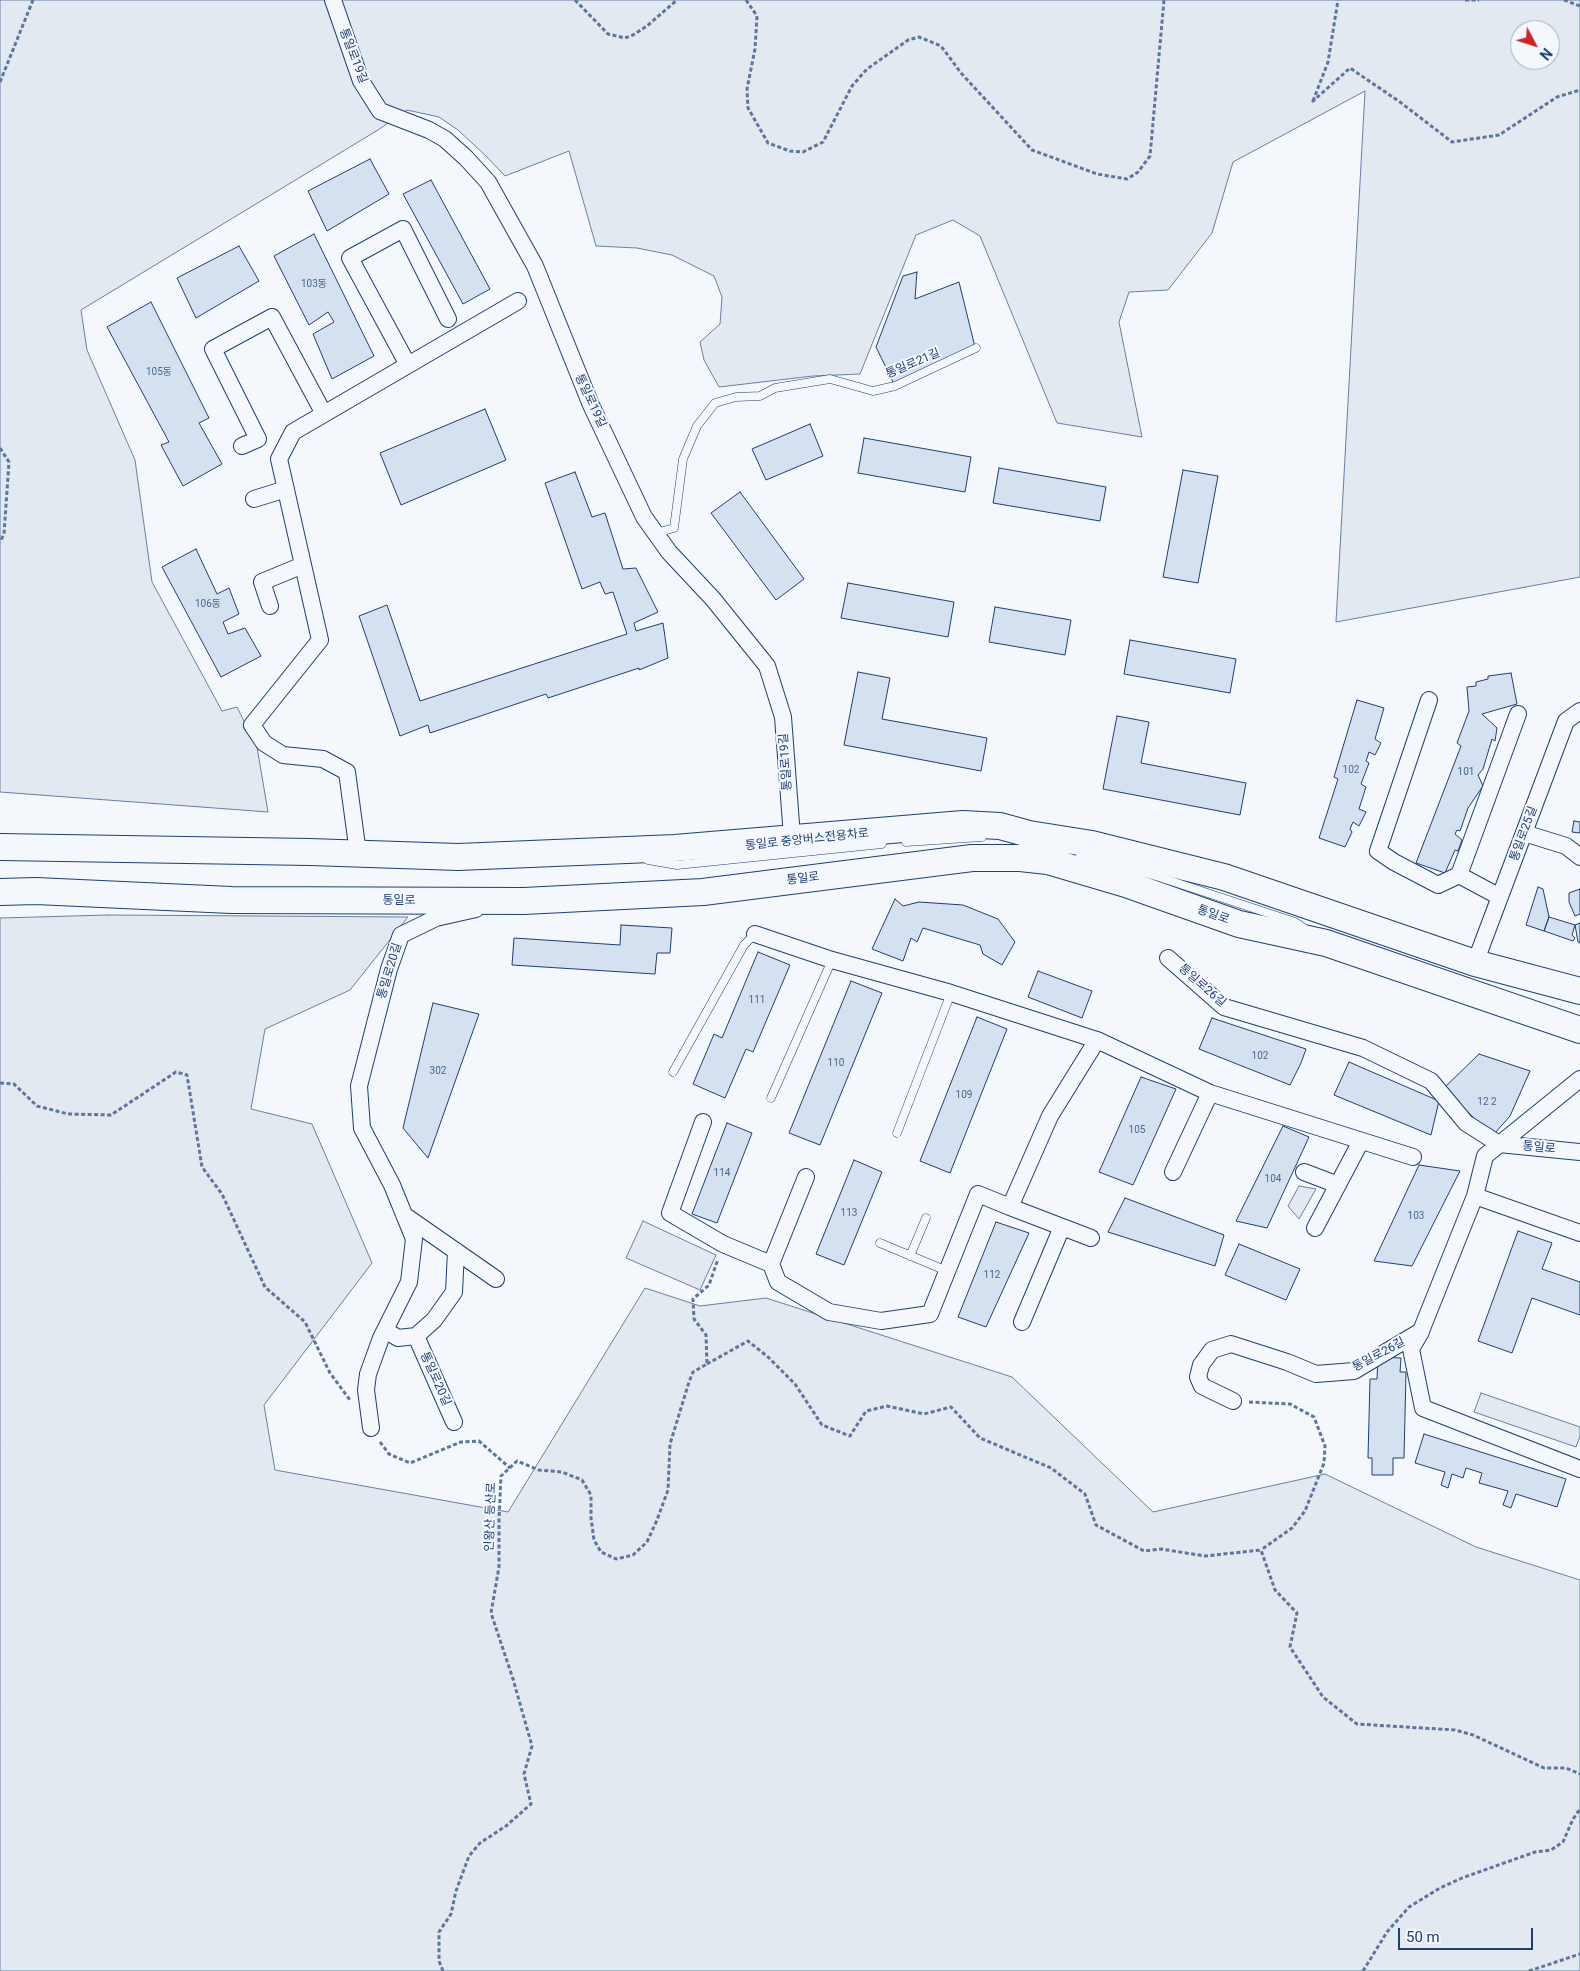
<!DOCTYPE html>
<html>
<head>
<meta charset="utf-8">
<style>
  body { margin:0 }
  #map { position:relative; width:1580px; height:1971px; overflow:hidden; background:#f4f7fb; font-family:Roboto,sans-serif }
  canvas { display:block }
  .north { position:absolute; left:1510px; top:20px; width:50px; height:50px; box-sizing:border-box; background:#f4f7fb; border:1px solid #9eadc5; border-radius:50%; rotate:130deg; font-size:14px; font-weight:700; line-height:20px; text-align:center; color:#1d3f73 }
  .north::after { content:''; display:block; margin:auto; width:18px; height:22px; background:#c62828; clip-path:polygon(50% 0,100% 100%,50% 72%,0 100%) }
  .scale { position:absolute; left:1398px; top:1928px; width:135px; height:22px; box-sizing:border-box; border:2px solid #1d3f73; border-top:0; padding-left:6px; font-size:15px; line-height:18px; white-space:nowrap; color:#1d3f73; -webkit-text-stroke:4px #f4f7fb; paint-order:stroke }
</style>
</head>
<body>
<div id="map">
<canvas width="1580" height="1971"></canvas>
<div class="north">N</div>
<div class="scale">50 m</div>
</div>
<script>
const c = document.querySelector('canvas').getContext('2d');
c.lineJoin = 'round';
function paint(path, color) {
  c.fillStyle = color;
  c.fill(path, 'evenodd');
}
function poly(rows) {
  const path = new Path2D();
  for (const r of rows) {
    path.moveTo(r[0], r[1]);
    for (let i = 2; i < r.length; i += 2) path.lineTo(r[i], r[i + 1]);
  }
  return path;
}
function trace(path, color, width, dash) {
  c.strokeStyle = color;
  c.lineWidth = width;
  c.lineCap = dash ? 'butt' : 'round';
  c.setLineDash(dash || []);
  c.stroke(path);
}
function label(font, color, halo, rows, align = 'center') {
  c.font = font + ' Roboto,"Noto Sans KR",sans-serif';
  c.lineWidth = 4;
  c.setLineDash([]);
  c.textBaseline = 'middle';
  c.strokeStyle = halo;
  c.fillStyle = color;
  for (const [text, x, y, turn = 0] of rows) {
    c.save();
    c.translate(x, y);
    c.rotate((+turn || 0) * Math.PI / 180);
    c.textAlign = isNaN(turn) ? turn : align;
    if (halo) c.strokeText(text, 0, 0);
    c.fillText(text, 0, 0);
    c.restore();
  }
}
const green = poly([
  [0,0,1580,0,1580,577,1336,622,1365,91,1233,162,1212,233,1168,290,1129,292,1119,322,1142,437,1057,423,980,236,953,220,916,235,860,374,813,376,719,387,704,360,700,342,720,324,722,297,714,276,672,255,637,248,596,246,569,151,505,176,487,157,458,130,439,117,407,110,378,130,81,310,87,350,135,460,152,582,222,711,237,707,257,747,268,812,0,792,0,0],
  [1520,30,1550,30,1550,60,1520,60,1520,30],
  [108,915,408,917,350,990,265,1029,251,1109,312,1124,372,1263,264,1405,275,1470,508,1512,645,1288,700,1306,766,1298,1012,1377,1153,1512,1325,1474,1476,1547,1580,1580,1580,1971,0,1971,0,918,108,915],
  [1299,1186,1316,1189,1299,1219,1288,1206,1299,1186],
  [643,1221,716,1255,700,1290,626,1258,643,1221],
  [1481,1393,1580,1427,1580,1436,1576,1447,1474,1412,1481,1393]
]);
paint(green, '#e3e9f0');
trace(green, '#687fa3', 1);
const building = poly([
  [370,159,389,194,327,231,308,191,370,159],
  [431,180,490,289,463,304,403,194,431,180],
  [314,234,374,356,332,379,313,334,334,322,328,312,309,325,274,256,314,234],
  [239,246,259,281,196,318,177,278,239,246],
  [917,272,915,299,959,282,975,347,894,384,876,347,903,276,917,272],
  [151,302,209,418,199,423,222,464,183,486,161,445,169,442,107,327,151,302],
  [485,409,506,460,401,505,380,453,485,409],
  [810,424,823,456,766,480,752,449,810,424],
  [864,438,971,457,965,492,858,473,864,438],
  [999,468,1106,487,1100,521,993,503,999,468],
  [1183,470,1218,476,1198,583,1163,577,1183,470],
  [575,472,592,517,605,513,623,569,636,568,658,612,634,623,636,631,663,623,668,658,639,670,639,668,548,698,546,694,430,733,428,725,400,736,359,616,387,605,420,701,627,634,613,592,605,594,600,582,582,589,545,483,575,472],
  [740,492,804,579,776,600,711,513,740,492],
  [196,549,217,594,229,588,239,614,223,622,228,634,245,628,261,656,221,677,162,567,196,549],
  [848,583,954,602,948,637,841,618,848,583],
  [995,607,1071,620,1065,655,989,642,995,607],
  [1130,640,1236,659,1230,693,1124,674,1130,640],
  [858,672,890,678,882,719,987,738,981,771,844,745,858,672],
  [1511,673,1517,704,1482,714,1497,728,1495,741,1492,739,1483,769,1478,775,1483,786,1468,808,1460,831,1457,830,1455,834,1462,840,1458,851,1455,850,1445,873,1416,863,1461,746,1457,743,1469,711,1467,687,1476,686,1476,682,1488,679,1488,676,1511,673],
  [1357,700,1384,708,1375,739,1381,743,1375,755,1369,752,1366,761,1369,763,1361,784,1366,787,1359,809,1366,812,1359,826,1353,822,1350,829,1352,832,1345,847,1319,838,1338,779,1334,777,1357,700],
  [1117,716,1149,722,1141,763,1246,783,1240,815,1103,789,1117,716],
  [1574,821,1580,822,1580,833,1572,832,1574,821],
  [1538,887,1543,889,1549,917,1544,931,1526,925,1538,887],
  [1580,889,1580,914,1575,916,1569,902,1569,893,1580,889],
  [895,899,903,906,919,902,963,905,998,919,1015,942,1002,965,983,954,980,945,923,928,917,942,911,938,903,961,872,949,895,899],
  [1549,917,1575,925,1572,935,1575,938,1573,941,1544,931,1549,917],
  [1580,923,1580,943,1578,942,1575,925,1580,923],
  [621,925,672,928,670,953,657,953,655,974,512,965,514,938,620,945,621,925],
  [758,952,790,965,753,1052,746,1049,725,1098,693,1084,714,1034,722,1038,758,952],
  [1038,971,1092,991,1082,1018,1028,997,1038,971],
  [851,981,882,993,820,1145,789,1133,851,981],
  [433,1003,479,1014,428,1158,403,1128,433,1003],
  [977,1017,1007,1029,950,1173,920,1161,977,1017],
  [1212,1018,1306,1049,1301,1063,1290,1085,1199,1049,1212,1018],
  [1479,1054,1530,1071,1510,1116,1495,1133,1477,1121,1444,1088,1479,1054],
  [1349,1062,1439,1101,1431,1135,1334,1095,1349,1062],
  [1141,1077,1176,1089,1133,1185,1099,1172,1141,1077],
  [727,1123,752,1133,717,1223,692,1214,727,1123],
  [1283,1126,1309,1137,1267,1228,1236,1221,1283,1126],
  [854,1160,882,1172,844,1265,816,1254,854,1160],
  [1419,1165,1460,1171,1412,1266,1374,1261,1419,1165],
  [1125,1198,1224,1235,1215,1266,1108,1232,1125,1198],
  [996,1222,1029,1233,986,1327,958,1317,996,1222],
  [1518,1231,1552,1243,1542,1269,1580,1282,1580,1315,1532,1298,1512,1353,1478,1341,1518,1231],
  [1239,1244,1300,1269,1286,1300,1225,1275,1239,1244],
  [1378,1357,1401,1358,1400,1372,1406,1372,1404,1458,1393,1458,1393,1475,1372,1475,1372,1458,1368,1458,1370,1379,1377,1379,1378,1357],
  [1424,1434,1566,1479,1557,1507,1516,1494,1511,1508,1503,1505,1508,1491,1479,1483,1482,1473,1466,1468,1463,1478,1452,1474,1448,1488,1441,1485,1445,1472,1415,1463,1424,1434]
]);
paint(building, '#d5e0f0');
trace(building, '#1d3f73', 1);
const service = poly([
  [656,533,674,528,683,459,697,426,715,403,736,397,760,396,775,388,830,379,873,391,895,386,976,348],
  [906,842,982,837],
  [1080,855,1159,877,1295,922,1304,928],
  [648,860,677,865,882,844],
  [673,1072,744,945,755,934],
  [771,1098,832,960],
  [897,1133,951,993],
  [880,1243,947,1271],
  [910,1256,926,1218]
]);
const minor = poly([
  [333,0,361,81,380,111,429,130,445,139,466,158,488,182,535,266,591,405,644,517,669,552,713,599,767,666,783,717,792,837],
  [408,365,350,258,403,229,448,319],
  [242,446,258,439,213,349,272,317,324,414],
  [254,499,286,489],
  [270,606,262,582,303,565],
  [1429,700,1378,851,1394,862,1438,885,1459,875],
  [1524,833,1566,846,1580,857],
  [358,853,347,772,323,759,283,755,264,743,252,725,320,640,279,459,293,432,518,301],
  [1500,897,1459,875,1518,714],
  [755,934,832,960,951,993,1097,1040,1210,1093,1413,1157],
  [1168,958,1224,1007,1363,1048,1431,1081,1466,1123,1499,1144,1580,1152],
  [1475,963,1566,721,1580,711],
  [703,1122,670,1213,723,1244,771,1264,778,1282,829,1312,881,1321,930,1314,978,1194,1010,1207,1050,1116,1097,1040],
  [1173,1172,1210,1093],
  [1304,1172,1338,1185],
  [1475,1196,1580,1233],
  [1010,1207,1091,1238],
  [404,1215,496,1279],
  [1315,1228,1361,1141],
  [771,1264,806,1177],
  [1022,1322,1062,1227],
  [385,1330,398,1338,416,1336,434,1320,454,1292,456,1251],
  [1421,1332,1411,1349,1423,1408,1580,1469],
  [416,1336,454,1422],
  [1233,1401,1202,1386,1198,1377,1201,1365,1212,1350,1231,1344,1287,1362,1316,1374,1354,1371,1421,1331,1475,1196,1485,1156,1580,1079],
  [371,1428,366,1390,368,1374,381,1338,409,1282,414,1239,392,1185,362,1128,359,1086,389,969,401,935,436,918,476,909]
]);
const primary = poly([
  [0,847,310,852,458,857,675,848,963,824,1000,826,1029,834,1092,844,1224,877,1475,963,1580,991],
  [0,892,36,891,231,900,524,901,703,892,972,858,1020,858,1048,861,1126,884,1239,924,1326,943,1580,1030]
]);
trace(service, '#1d3f73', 9);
trace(minor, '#1d3f73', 18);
trace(primary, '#1d3f73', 28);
trace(poly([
  [575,0,608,34,625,38,633,35,647,26,677,0],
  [746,0,757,16,755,49,747,89,748,108,768,143,790,151,803,152,823,142,852,86,867,69,908,40,919,37,941,46,961,73,1032,150,1097,174,1127,179,1138,172,1150,156,1164,0],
  [1465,0,1479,0],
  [1564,0,1580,6],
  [0,82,33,0],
  [1313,101,1328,62,1338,0],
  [1312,102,1350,68,1400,102,1452,142,1499,135,1557,97,1580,90],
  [0,448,9,462,4,534,0,542],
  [0,1083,14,1084,37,1106,68,1114,111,1115,176,1072,187,1075,202,1167,222,1194,265,1287,305,1322,330,1373,350,1400],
  [707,1364,748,1341,768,1357,795,1384,822,1425,850,1436,866,1411,887,1406,924,1414,951,1407,980,1438,1051,1468,1085,1494,1096,1525,1144,1551,1161,1549,1205,1556,1261,1550,1275,1590,1297,1613,1290,1647,1323,1697,1357,1724,1455,1730,1473,1735,1544,1768,1566,1768,1580,1774],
  [1249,1402,1290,1404,1314,1417,1325,1446,1324,1463,1305,1511,1292,1528,1261,1550],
  [380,1442,389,1454,410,1463,461,1442,479,1441,510,1468],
  [443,1971,439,1961,439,1932,451,1914,456,1891,469,1856,480,1843,506,1826,531,1804,524,1774,532,1746,513,1679,491,1613,499,1567,499,1520,501,1476,517,1461,539,1470,562,1472,582,1480,591,1495,591,1518,594,1540,601,1552,616,1559,633,1555,647,1542,657,1520,668,1490,670,1444,689,1382,693,1372,707,1364,706,1335,694,1319,693,1299,709,1285,718,1259],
  [1363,1971,1387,1932,1409,1907,1440,1888,1462,1878,1535,1852,1551,1850,1563,1842,1573,1819,1580,1809],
  [1529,1971,1580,1954]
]), '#5e769c', 3, [4, 2.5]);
trace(service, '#f4f7fb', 8);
trace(minor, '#f4f7fb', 16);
trace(primary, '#f4f7fb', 26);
label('10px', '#4b6792', null, [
  ["103동",314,284],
  ["105동",159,372],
  ["106동",208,604],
  ["102",1351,770],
  ["101",1466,772],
  ["111",757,1000],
  ["102",1260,1056],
  ["110",836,1063],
  ["302",438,1071],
  ["109",964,1095],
  ["12 2",1487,1102],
  ["105",1137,1130],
  ["114",722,1173],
  ["104",1273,1179],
  ["113",849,1213],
  ["103",1416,1216],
  ["112",992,1275]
]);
label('12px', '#1d3f73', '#f4f7fb', [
  ["통일로19길",353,56,69],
  ["통일로21길",913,364,-23],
  ["통일로19길",590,401,65],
  ["통일로19길",786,762,-94],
  ["통일로25길",1524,834,-70],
  ["통일로 중앙버스전용차로",807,840,-6],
  ["통일로",803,879,-7],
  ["통일로",399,901],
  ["통일로",1213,915,20],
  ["통일로20길",390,971,-73],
  ["통일로26길",1202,986,41],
  ["통일로",1539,1148,5],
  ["통일로26길",1379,1355,-28],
  ["통일로20길",435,1379,66],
  ["인왕산 등산로",491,1517,-88]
]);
</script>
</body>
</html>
